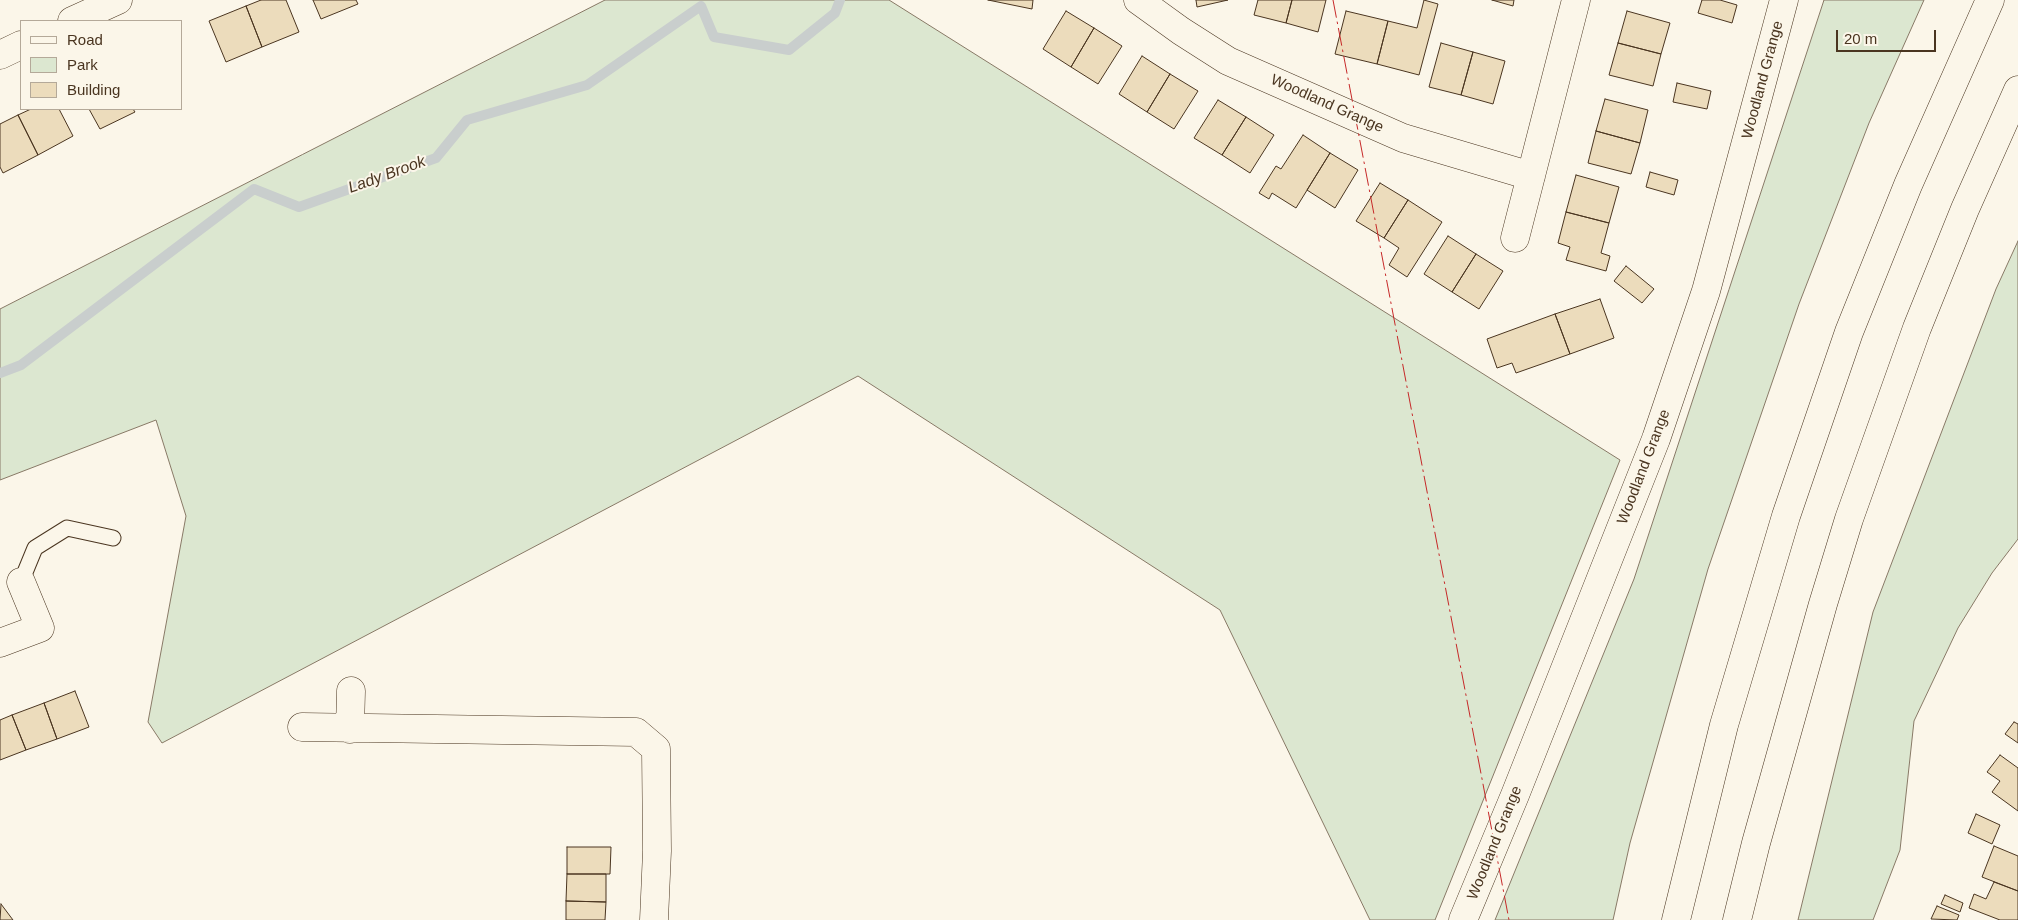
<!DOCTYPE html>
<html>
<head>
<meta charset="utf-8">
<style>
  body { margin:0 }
  #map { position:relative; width:2018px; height:920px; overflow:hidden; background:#fbf6e9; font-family:Helvetica,sans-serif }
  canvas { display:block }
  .legend { position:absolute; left:20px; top:20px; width:162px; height:90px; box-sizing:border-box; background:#fbf6e9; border:1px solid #b4a999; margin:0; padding:6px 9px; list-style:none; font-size:15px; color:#4a3520 }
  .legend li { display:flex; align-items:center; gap:10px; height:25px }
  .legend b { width:25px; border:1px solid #b4a999 }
  .scale { position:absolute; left:1836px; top:30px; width:100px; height:22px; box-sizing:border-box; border:2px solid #4a3520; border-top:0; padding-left:6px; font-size:15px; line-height:18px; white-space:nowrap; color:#4a3520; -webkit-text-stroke:4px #fbf6e9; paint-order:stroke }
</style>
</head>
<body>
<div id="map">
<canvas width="2018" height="920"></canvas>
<ul class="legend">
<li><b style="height:6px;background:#fbf6e9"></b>Road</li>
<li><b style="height:14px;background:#dce7d0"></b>Park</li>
<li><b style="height:14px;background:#ecdcbc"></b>Building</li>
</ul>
<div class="scale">20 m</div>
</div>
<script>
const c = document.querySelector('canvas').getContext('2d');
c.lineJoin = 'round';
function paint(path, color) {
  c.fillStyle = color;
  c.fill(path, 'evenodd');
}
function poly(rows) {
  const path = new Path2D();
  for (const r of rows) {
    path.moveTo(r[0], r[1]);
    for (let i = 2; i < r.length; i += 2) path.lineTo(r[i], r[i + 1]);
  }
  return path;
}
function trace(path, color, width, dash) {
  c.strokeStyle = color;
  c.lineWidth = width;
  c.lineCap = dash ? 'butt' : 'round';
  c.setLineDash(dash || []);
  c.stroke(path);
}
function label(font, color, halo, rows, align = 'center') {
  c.font = font + ' Helvetica,sans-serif';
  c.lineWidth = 4;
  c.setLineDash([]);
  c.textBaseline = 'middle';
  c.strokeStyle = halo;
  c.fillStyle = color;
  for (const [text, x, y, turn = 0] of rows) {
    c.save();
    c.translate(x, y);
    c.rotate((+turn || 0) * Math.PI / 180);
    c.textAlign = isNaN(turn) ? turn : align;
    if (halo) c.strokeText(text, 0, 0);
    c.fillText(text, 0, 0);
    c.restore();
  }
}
const green = poly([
  [605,0,889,0,1620,460,1435,920,1370,920,1220,610,858,376,162,743,148,722,186,516,156,420,0,480,0,309,605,0],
  [1824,0,1924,0,1869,123,1799,304,1708,569,1630,843,1613,920,1495,920,1634,579,1824,0],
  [2018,241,2018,539,1992,573,1958,628,1914,721,1900,850,1873,920,1798,920,1873,612,1996,289,2018,241]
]);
paint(green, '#dce7d0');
trace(green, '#887966', 1);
trace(poly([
  [0,373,21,365,254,189,299,207,436,158,467,120,587,85,701,6,714,37,789,50,835,13,840,0]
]), '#c9cecd', 10);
const building = poly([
  [261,0,286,0,299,32,262,47,246,6,261,0],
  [313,0,356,0,358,4,321,19,313,0],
  [988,0,1033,0,1032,9,988,0],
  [1196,0,1228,0,1197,7,1196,0],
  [1258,0,1292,0,1286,23,1254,15,1258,0],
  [1292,0,1326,0,1318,32,1286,23,1292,0],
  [1424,0,1438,4,1419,75,1377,64,1388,21,1417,28,1424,0],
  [1492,0,1514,0,1513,6,1492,0],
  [1702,0,1720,0,1737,5,1732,23,1698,13,1702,0],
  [246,6,262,47,226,62,209,21,246,6],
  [1066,11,1094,28,1071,67,1043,49,1066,11],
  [1346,11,1388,21,1377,64,1335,54,1346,11],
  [1627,11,1670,23,1661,54,1618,43,1627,11],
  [1094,28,1122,46,1098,84,1071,67,1094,28],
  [1441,43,1473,52,1461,95,1429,87,1441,43],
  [1618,43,1661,54,1653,86,1609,75,1618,43],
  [1473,52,1505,61,1493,104,1461,95,1473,52],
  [1142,56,1170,74,1147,112,1119,94,1142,56],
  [1170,74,1198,91,1174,129,1147,112,1170,74],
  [1677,83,1711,91,1707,109,1673,102,1677,83],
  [1605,99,1648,110,1640,143,1596,131,1605,99],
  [1218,100,1246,117,1222,155,1194,138,1218,100],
  [31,109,59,109,73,136,38,155,18,115,31,109],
  [89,109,133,109,135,112,100,129,89,109],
  [18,115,38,155,3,173,0,167,0,124,18,115],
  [1246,117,1274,135,1250,173,1222,155,1246,117],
  [1596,131,1640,143,1631,174,1588,163,1596,131],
  [1303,135,1330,153,1296,208,1272,193,1269,199,1259,193,1276,166,1281,169,1303,135],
  [1330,153,1358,170,1335,208,1307,190,1330,153],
  [1650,172,1678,180,1674,195,1646,187,1650,172],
  [1576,175,1619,187,1609,223,1566,212,1576,175],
  [1380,183,1408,200,1384,238,1356,221,1380,183],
  [1408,200,1442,222,1407,277,1389,265,1399,248,1384,238,1408,200],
  [1566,212,1609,223,1601,253,1610,256,1606,271,1566,260,1570,247,1558,243,1566,212],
  [1448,236,1476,254,1452,292,1424,274,1448,236],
  [1476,254,1503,271,1479,309,1452,292,1476,254],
  [1626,266,1654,289,1642,303,1614,281,1626,266],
  [1600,299,1614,338,1570,354,1555,314,1600,299],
  [1555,314,1570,354,1516,373,1512,363,1497,368,1487,339,1555,314],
  [75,691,89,727,57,739,44,703,75,691],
  [44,703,57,739,26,750,12,715,44,703],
  [12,715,26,750,0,760,0,720,12,715],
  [2014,722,2018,724,2018,743,2005,734,2014,722],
  [2000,755,2018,768,2018,811,1992,792,2000,781,1987,772,2000,755],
  [1976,814,2000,825,1992,844,1968,833,1976,814],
  [1994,846,2018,856,2018,891,1982,877,1994,846],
  [567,847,611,847,610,874,567,874,567,847],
  [567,874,606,874,606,902,566,901,567,874],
  [1994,882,2018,891,2018,920,2000,920,1969,908,1974,894,1986,899,1994,882],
  [1945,895,1963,903,1960,912,1941,904,1945,895],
  [566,901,606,902,605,920,566,920,566,901],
  [1,904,13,920,0,920,1,904],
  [1937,906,1959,915,1957,920,1931,919,1937,906]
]);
paint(building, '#ecdcbc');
trace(building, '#4a3520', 1);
const lane = poly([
  [21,582,35,548,67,528,113,538]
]);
const street = poly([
  [1138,0,1181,31,1228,61,1403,138,1531,176],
  [72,21,118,0],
  [0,55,21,45],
  [1515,238,1576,0],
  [0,643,40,628,21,582],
  [302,727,636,732,656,749,657,851,654,920],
  [350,729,351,691],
  [1463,920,1515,795,1656,439,1706,291,1784,0]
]);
const highway = poly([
  [1676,920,1724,725,1786,516,1849,332,1908,185,1990,0],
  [1737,920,1756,843,1823,604,1849,519,1917,328,1965,209,2018,90]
]);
trace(lane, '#4a3520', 17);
trace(street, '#4a3520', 29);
trace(highway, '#4a3520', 29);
trace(lane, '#fbf6e9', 15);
trace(street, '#fbf6e9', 28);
trace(highway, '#fbf6e9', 28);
trace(poly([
  [1333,0,1509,920]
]), '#c62828', 1, [18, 4, 2.5, 4]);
label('15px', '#4a3520', '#fbf6e9', [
  ["Woodland Grange",1763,80,-75],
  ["Woodland Grange",1327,104,24],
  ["Woodland Grange",1644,467,-69],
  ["Woodland Grange",1495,843,-68]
]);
label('italic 16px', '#4a3520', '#fbf6e9', [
  ["Lady Brook",387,175,-20]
]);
</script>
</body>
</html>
